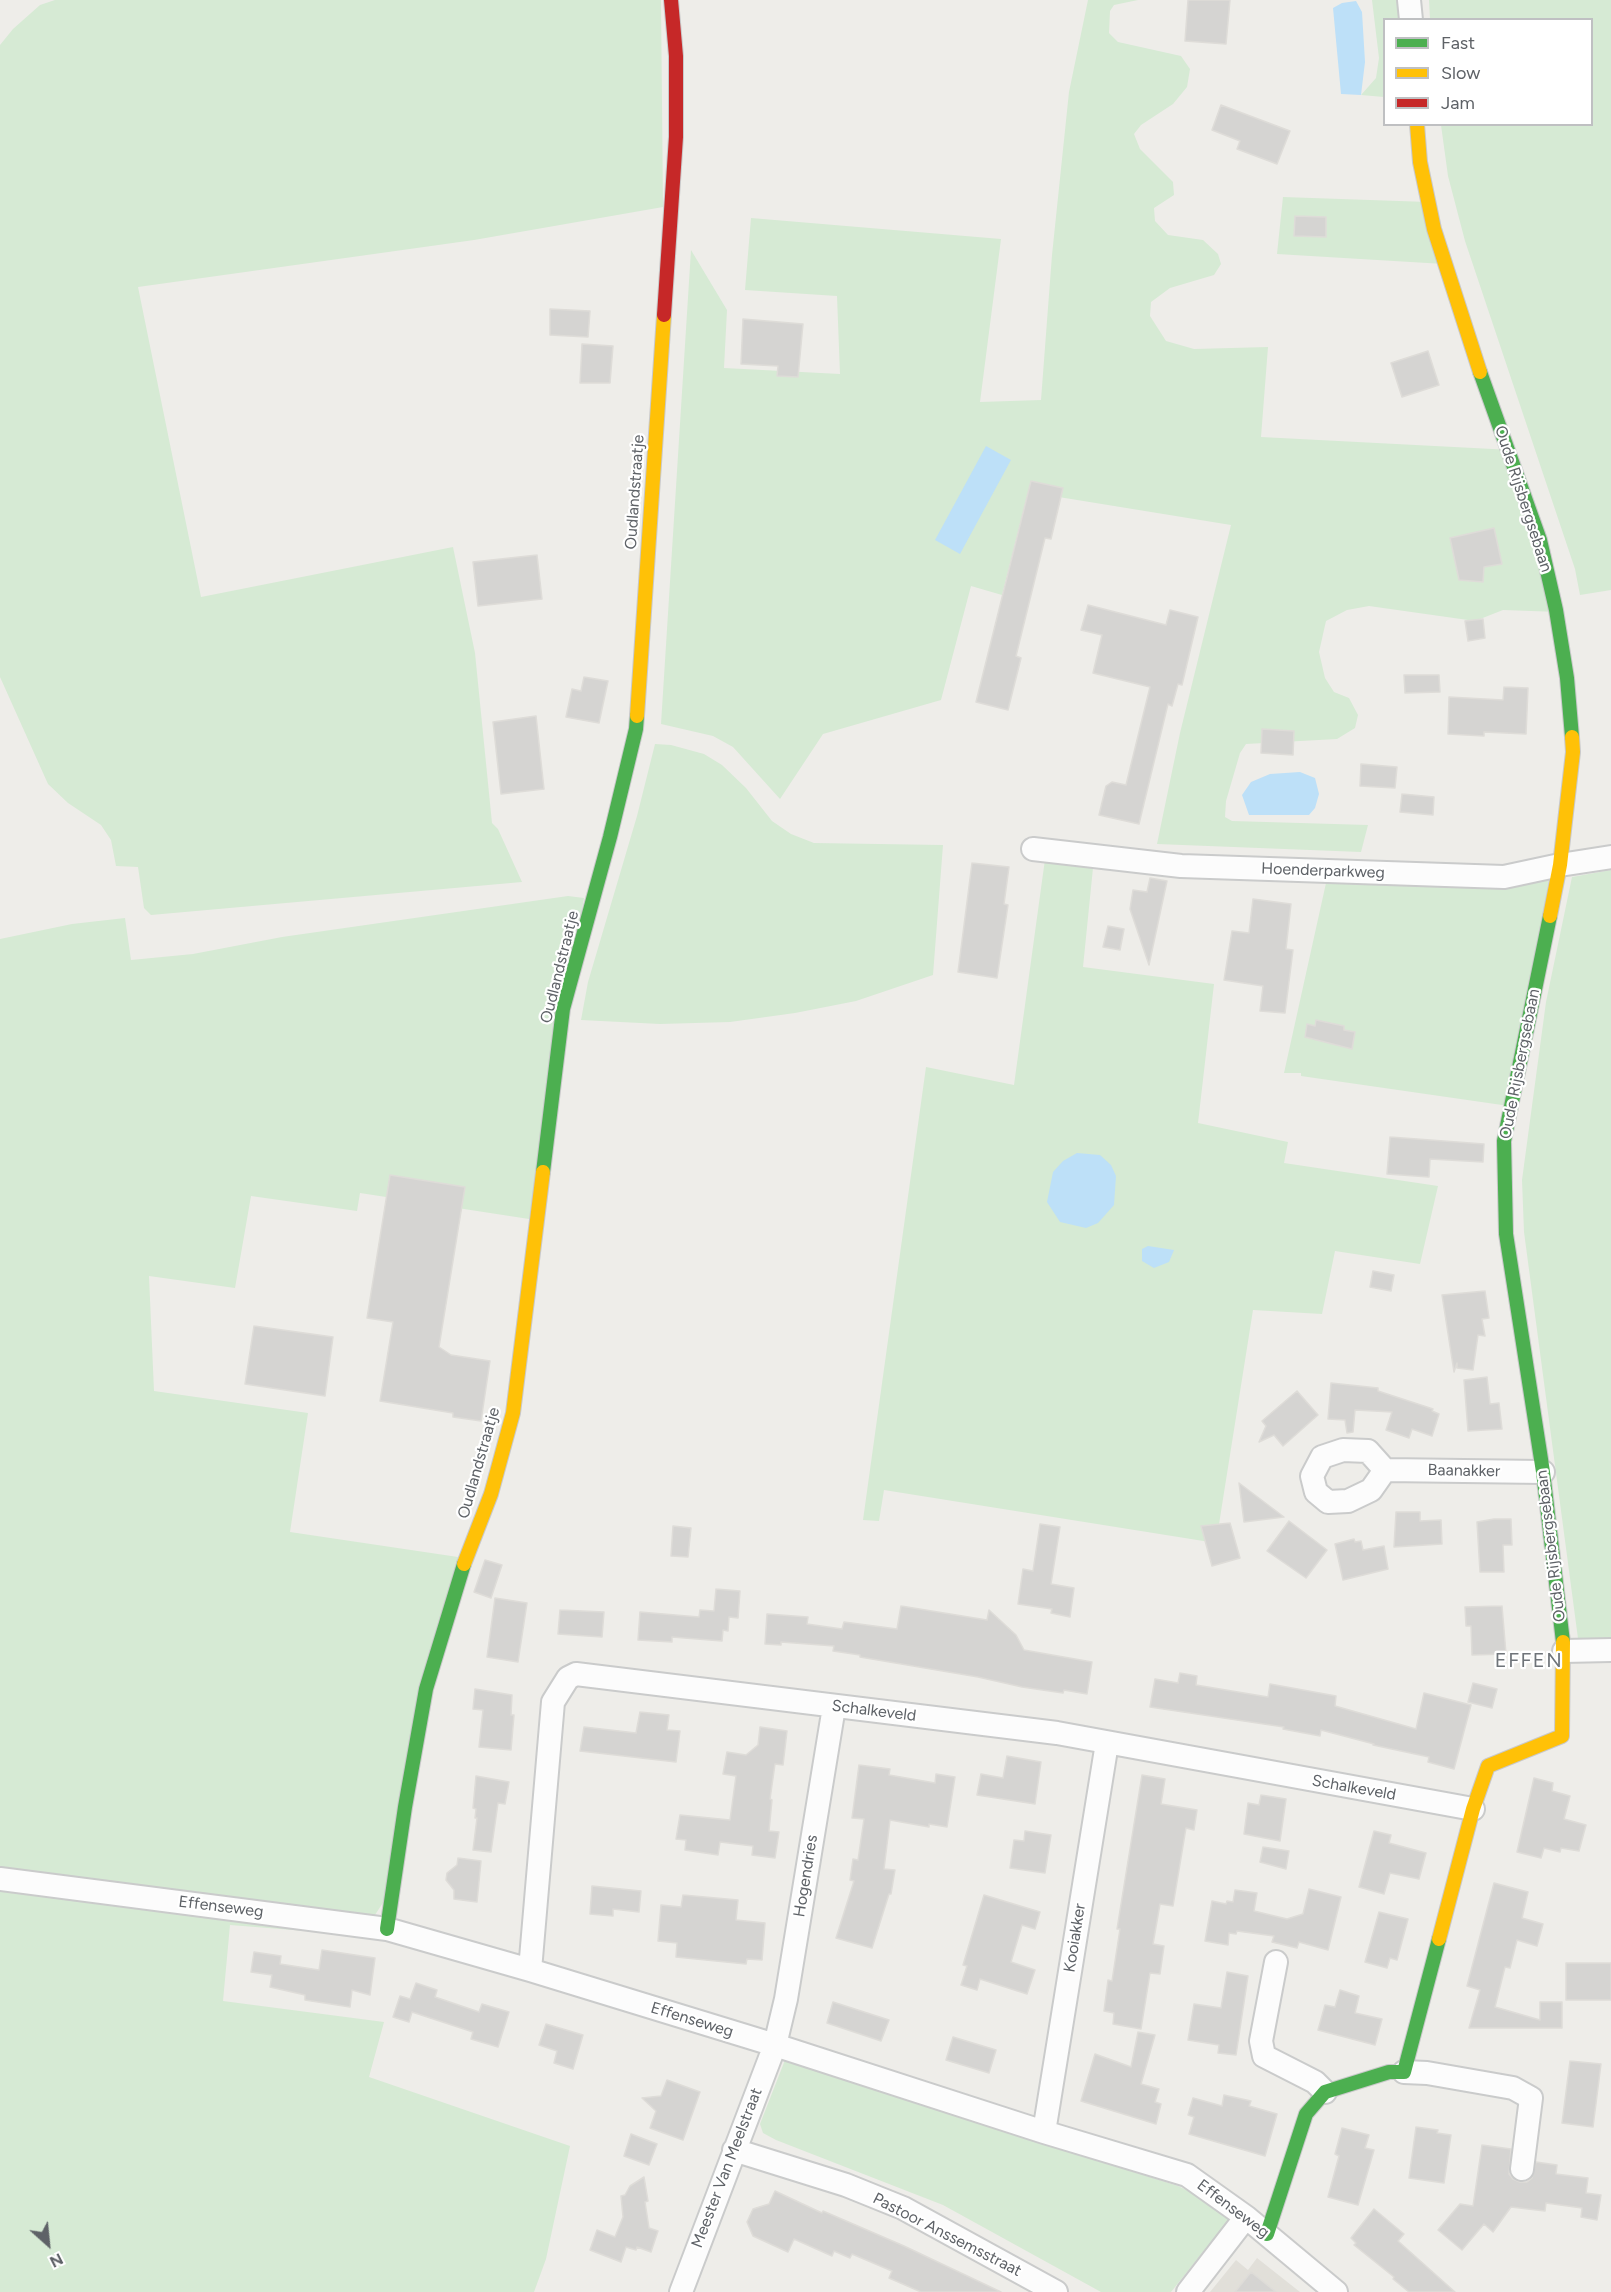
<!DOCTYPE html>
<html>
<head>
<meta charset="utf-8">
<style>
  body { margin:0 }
  #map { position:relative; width:1611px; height:2292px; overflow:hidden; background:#eeede9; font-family:Figtree,sans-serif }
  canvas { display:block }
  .legend { position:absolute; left:1383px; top:18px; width:210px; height:108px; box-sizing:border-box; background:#fff; border:2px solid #bfc0c2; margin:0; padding:8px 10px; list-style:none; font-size:18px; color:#5e6267 }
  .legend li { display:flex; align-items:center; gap:12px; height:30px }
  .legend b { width:30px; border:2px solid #bfc0c2 }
  .north { position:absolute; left:18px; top:2214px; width:60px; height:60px; -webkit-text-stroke:4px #fff; paint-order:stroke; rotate:153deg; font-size:16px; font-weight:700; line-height:24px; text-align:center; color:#5e6267 }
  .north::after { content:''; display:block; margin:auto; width:21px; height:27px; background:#5e6267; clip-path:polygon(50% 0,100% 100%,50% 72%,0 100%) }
</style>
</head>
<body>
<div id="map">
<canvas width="1611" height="2292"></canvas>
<ul class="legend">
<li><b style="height:8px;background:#4caf50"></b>Fast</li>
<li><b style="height:8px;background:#ffc107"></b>Slow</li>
<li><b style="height:8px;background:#c62828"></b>Jam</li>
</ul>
<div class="north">N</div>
</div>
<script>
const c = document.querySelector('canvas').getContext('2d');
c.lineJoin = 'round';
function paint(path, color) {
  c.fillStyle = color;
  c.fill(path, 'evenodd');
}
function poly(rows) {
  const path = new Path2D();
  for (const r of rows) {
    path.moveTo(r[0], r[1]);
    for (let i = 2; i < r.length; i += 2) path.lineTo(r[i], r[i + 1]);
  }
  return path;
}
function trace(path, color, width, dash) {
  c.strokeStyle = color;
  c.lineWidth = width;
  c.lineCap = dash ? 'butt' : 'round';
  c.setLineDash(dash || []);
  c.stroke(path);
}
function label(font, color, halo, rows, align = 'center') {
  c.font = font + ' Figtree,sans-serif';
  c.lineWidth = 4.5;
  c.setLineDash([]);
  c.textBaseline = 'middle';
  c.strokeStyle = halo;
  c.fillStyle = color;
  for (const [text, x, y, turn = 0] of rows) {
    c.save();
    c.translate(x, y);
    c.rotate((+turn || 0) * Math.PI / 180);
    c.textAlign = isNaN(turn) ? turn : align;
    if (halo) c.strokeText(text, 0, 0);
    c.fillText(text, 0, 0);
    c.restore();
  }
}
paint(poly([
  [1257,2258,1300,2292,1210,2292,1236,2260,1248,2270]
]), '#e1dfd9');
paint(poly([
  [55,0,661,0,663,207,474,240,138,287,201,597,453,547,475,653,492,823,498,829,522,882,151,915,144,908,138,867,116,866,111,840,101,825,68,803,48,784,0,677,0,45,13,29,40,5],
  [1088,0,1138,0,1114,5,1110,11,1109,33,1118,42,1181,56,1190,69,1187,87,1173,104,1141,125,1134,134,1140,149,1173,182,1174,195,1154,208,1155,221,1168,235,1203,240,1218,254,1221,264,1214,275,1170,288,1151,302,1150,316,1166,341,1194,349,1268,347,1261,437,1512,450,1559,612,1503,610,1475,621,1369,606,1347,610,1326,621,1319,652,1325,678,1334,692,1349,698,1358,715,1355,728,1337,739,1246,744,1240,753,1226,801,1225,817,1232,821,1368,825,1361,852,1157,844,1180,733,1231,525,1028,492,1002,595,971,586,941,700,823,734,780,799,733,747,713,736,661,724,691,250,727,310,724,368,840,374,837,296,745,290,751,218,1001,239,980,402,1041,400,1052,255,1069,92],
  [1372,0,1397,0,1399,19,1384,20,1384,97,1361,95,1376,78,1379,58],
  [1429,0,1611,0,1611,590,1580,595,1575,569,1465,241,1448,176,1441,125,1592,124,1592,20,1430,19],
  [1283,197,1428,202,1444,264,1277,254],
  [655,744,671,745,704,754,722,765,746,788,772,821,791,834,814,843,943,845,933,975,856,1001,795,1013,730,1022,660,1024,581,1020,588,982,637,816],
  [1046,852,1094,858,1083,967,1214,984,1198,1123,1288,1142,1284,1163,1438,1186,1420,1264,1335,1251,1322,1314,1253,1310,1216,1543,884,1490,879,1521,863,1520,926,1067,1014,1085],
  [1611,870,1611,1644,1579,1646,1524,1232,1522,1180,1546,1002,1572,877],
  [1328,874,1549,879,1509,1106,1301,1076,1301,1073,1284,1073],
  [568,896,584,898,529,1219,360,1193,357,1211,251,1196,235,1288,149,1276,154,1391,308,1413,290,1532,458,1557,384,1901,373,1918,0,1867,0,939,72,924,125,918,131,960,193,954,282,937],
  [0,1890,382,1937,230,1925,223,2001,384,2022,369,2077,570,2146,546,2259,534,2292,0,2292],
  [785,2060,1178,2186,1218,2205,1232,2216,1171,2292,1101,2292,943,2205,776,2140,763,2133,760,2124]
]), '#d6ead4');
paint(poly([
  [1356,1,1362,12,1365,62,1361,95,1341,94,1333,8,1342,3],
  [986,446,1011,460,960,554,935,540],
  [1300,772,1315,778,1319,794,1315,808,1309,815,1249,815,1242,795,1251,782,1270,774],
  [1077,1153,1100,1155,1111,1165,1116,1176,1114,1205,1098,1223,1086,1228,1060,1222,1047,1202,1053,1172,1063,1161],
  [1148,1246,1174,1250,1169,1262,1154,1268,1142,1261,1142,1249]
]), '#bde0f8');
const building = poly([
  [1188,0,1230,0,1226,44,1185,41,1188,0],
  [1221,105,1290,131,1277,164,1237,149,1240,141,1212,130,1221,105],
  [1295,216,1326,217,1326,237,1294,236,1295,216],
  [550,309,590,311,588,337,550,335,550,309],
  [743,319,803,324,798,377,777,376,778,366,741,364,743,319],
  [582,344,613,346,610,383,580,383,582,344],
  [1428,351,1439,385,1402,397,1391,363,1428,351],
  [1031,481,1063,488,1051,539,1045,538,1016,656,1021,658,1008,710,976,702,1031,481],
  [1494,528,1502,564,1484,567,1483,582,1459,580,1450,538,1494,528],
  [537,555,542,599,478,606,473,562,537,555],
  [1088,605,1166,625,1170,610,1198,617,1182,685,1178,684,1172,706,1168,704,1139,824,1099,815,1106,786,1112,782,1126,785,1150,687,1093,673,1102,635,1081,630,1088,605],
  [1483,619,1485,638,1468,641,1465,621,1483,619],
  [1404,675,1439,675,1440,692,1405,693,1404,675],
  [584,677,608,681,599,723,566,717,572,689,581,691,584,677],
  [1504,687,1528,688,1526,734,1484,732,1484,736,1448,734,1449,697,1503,700,1504,687],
  [536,716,544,789,501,794,493,722,536,716],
  [1262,729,1294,731,1293,755,1261,753,1262,729],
  [1361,764,1397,767,1395,788,1360,786,1361,764],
  [1402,794,1434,797,1433,815,1400,812,1402,794],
  [972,863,1009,867,1004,904,1008,905,997,978,958,972,972,863],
  [1150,878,1167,881,1149,965,1130,909,1133,890,1147,892,1150,878],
  [1253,899,1291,904,1286,949,1293,950,1285,1013,1260,1011,1263,986,1224,980,1232,931,1249,933,1253,899],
  [1108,926,1124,929,1120,950,1103,947,1108,926],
  [1316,1020,1344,1026,1344,1030,1355,1032,1352,1049,1305,1037,1307,1024,1315,1026,1316,1020],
  [1390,1137,1484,1144,1483,1162,1430,1159,1429,1177,1387,1174,1390,1137],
  [390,1175,465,1187,439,1347,451,1355,490,1361,481,1421,453,1417,453,1413,380,1401,393,1322,367,1318,390,1175],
  [1373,1271,1394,1275,1391,1291,1370,1287,1373,1271],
  [1485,1291,1489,1318,1482,1319,1485,1336,1478,1335,1473,1370,1457,1368,1457,1363,1454,1372,1442,1295,1485,1291],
  [254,1326,333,1337,325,1396,245,1384,254,1326],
  [1487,1377,1490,1404,1499,1403,1502,1429,1468,1431,1464,1380,1487,1377],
  [1331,1383,1378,1388,1378,1391,1433,1409,1432,1411,1439,1414,1432,1436,1412,1429,1409,1438,1386,1430,1392,1412,1355,1410,1353,1432,1347,1433,1345,1420,1328,1419,1331,1383],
  [1297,1391,1318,1415,1283,1446,1274,1435,1259,1442,1266,1426,1262,1421,1297,1391],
  [1239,1483,1284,1517,1244,1522,1239,1483],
  [1396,1512,1420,1512,1420,1521,1441,1520,1442,1544,1394,1547,1396,1512],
  [1494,1519,1511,1519,1512,1545,1503,1545,1504,1572,1480,1572,1477,1522,1494,1519],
  [1289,1521,1327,1550,1306,1578,1267,1551,1289,1521],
  [1230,1523,1240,1558,1212,1566,1201,1526,1230,1523],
  [1040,1524,1060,1527,1051,1584,1074,1588,1070,1617,1051,1613,1052,1609,1018,1604,1023,1569,1033,1571,1040,1524],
  [673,1526,691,1528,688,1557,671,1556,673,1526],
  [1354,1539,1355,1542,1361,1541,1363,1550,1384,1546,1388,1569,1343,1580,1335,1544,1354,1539],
  [485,1560,502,1565,491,1598,474,1592,485,1560],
  [716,1589,740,1591,738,1618,729,1617,728,1631,723,1630,722,1641,672,1637,672,1642,638,1640,640,1612,699,1617,700,1610,714,1611,716,1589],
  [495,1598,527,1603,518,1662,487,1657,495,1598],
  [901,1606,987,1620,989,1610,1016,1635,1024,1650,1092,1662,1087,1694,1064,1690,1063,1693,1022,1687,978,1677,860,1657,860,1655,833,1651,834,1646,781,1642,781,1645,765,1644,767,1614,808,1617,807,1624,842,1629,844,1622,897,1629,901,1606],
  [1502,1606,1506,1654,1472,1655,1471,1626,1466,1626,1465,1607,1502,1606],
  [560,1610,604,1612,602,1637,558,1634,560,1610],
  [1180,1673,1197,1676,1196,1685,1268,1697,1270,1684,1336,1696,1335,1706,1416,1729,1424,1693,1471,1705,1454,1769,1428,1762,1429,1757,1373,1745,1374,1744,1321,1730,1320,1736,1283,1729,1284,1727,1150,1707,1155,1679,1178,1683,1180,1673],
  [1473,1683,1497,1689,1492,1708,1468,1702,1473,1683],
  [475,1689,512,1695,511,1715,514,1715,511,1750,479,1747,483,1710,473,1709,475,1689],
  [640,1712,669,1715,667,1730,680,1731,676,1762,580,1751,584,1727,636,1733,640,1712],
  [760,1727,787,1731,783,1765,775,1764,770,1799,772,1800,769,1831,779,1832,775,1858,752,1855,753,1846,720,1842,718,1855,685,1850,686,1840,676,1839,680,1815,730,1820,736,1776,723,1774,727,1752,746,1755,758,1745,760,1727],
  [1007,1756,1041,1762,1035,1804,977,1795,981,1774,1003,1778,1007,1756],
  [859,1765,890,1769,889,1775,935,1783,936,1774,955,1777,947,1827,929,1824,929,1827,890,1820,884,1869,895,1870,891,1894,889,1894,872,1948,836,1938,854,1881,850,1880,853,1859,858,1860,864,1819,852,1818,859,1765],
  [1142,1775,1165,1779,1161,1804,1197,1810,1194,1830,1186,1828,1173,1906,1160,1904,1153,1944,1164,1946,1160,1974,1150,1973,1141,2029,1113,2024,1114,2013,1104,2011,1108,1980,1112,1981,1120,1929,1117,1929,1142,1775],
  [476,1776,509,1782,505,1804,498,1803,491,1852,473,1850,477,1818,475,1818,476,1809,473,1808,476,1776],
  [1534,1778,1553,1783,1552,1791,1570,1796,1564,1819,1586,1825,1579,1851,1561,1848,1560,1852,1544,1848,1541,1858,1517,1852,1534,1778],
  [1261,1795,1286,1799,1280,1841,1244,1834,1248,1803,1259,1805,1261,1795],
  [1025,1831,1051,1835,1045,1873,1010,1868,1014,1840,1024,1841,1025,1831],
  [1374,1831,1391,1835,1389,1843,1426,1853,1419,1879,1390,1873,1384,1894,1359,1887,1374,1831],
  [1263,1847,1289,1851,1286,1869,1260,1862,1263,1847],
  [458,1858,481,1861,477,1902,454,1899,454,1890,446,1880,447,1873,457,1865,458,1858],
  [1494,1883,1528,1892,1522,1918,1543,1924,1537,1946,1517,1940,1510,1968,1505,1967,1495,2007,1540,2020,1540,2002,1562,2002,1562,2028,1469,2028,1480,1990,1467,1986,1494,1883],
  [592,1886,641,1891,639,1912,613,1909,613,1916,590,1914,592,1886],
  [1309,1889,1341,1897,1328,1950,1299,1942,1297,1948,1272,1942,1274,1936,1237,1931,1236,1934,1229,1933,1228,1945,1205,1941,1212,1901,1226,1904,1227,1901,1233,1902,1235,1890,1257,1893,1254,1911,1287,1919,1303,1914,1309,1889],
  [683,1895,738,1900,736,1920,765,1923,762,1960,747,1959,746,1964,676,1957,677,1943,658,1941,661,1905,681,1907,683,1895],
  [984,1895,1040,1912,1035,1929,1022,1925,1011,1962,1035,1970,1027,1994,980,1979,977,1990,961,1985,967,1966,963,1965,984,1895],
  [1379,1912,1408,1919,1397,1960,1390,1958,1387,1968,1365,1962,1379,1912],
  [322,1950,375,1958,370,1995,352,1990,350,2007,305,2000,305,1995,270,1987,272,1975,251,1972,254,1952,281,1956,280,1964,319,1970,322,1950],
  [1566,1963,1611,1963,1611,2000,1566,2000,1566,1963],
  [1227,1972,1248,1976,1236,2055,1218,2053,1219,2045,1188,2040,1194,2004,1221,2008,1227,1972],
  [416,1983,437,1990,435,1997,479,2012,482,2004,509,2012,498,2047,471,2039,473,2032,412,2012,409,2022,393,2017,400,1996,410,1999,416,1983],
  [1340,1990,1359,1996,1355,2013,1382,2019,1375,2045,1318,2030,1325,2005,1335,2007,1340,1990],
  [833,2002,889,2020,881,2041,827,2023,833,2002],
  [546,2024,583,2035,573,2069,554,2063,557,2051,539,2045,546,2024],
  [1138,2032,1155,2035,1141,2084,1159,2089,1155,2102,1161,2104,1156,2124,1081,2101,1095,2054,1131,2067,1138,2032],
  [953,2037,996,2050,989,2073,946,2060,953,2037],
  [1570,2061,1601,2064,1593,2127,1562,2123,1570,2061],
  [667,2080,700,2092,683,2140,650,2128,656,2111,642,2098,661,2096,667,2080],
  [1224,2095,1251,2101,1249,2106,1277,2114,1265,2156,1189,2134,1194,2117,1188,2115,1193,2098,1222,2106,1224,2095],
  [1416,2127,1438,2130,1437,2133,1451,2135,1444,2183,1409,2178,1416,2127],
  [1342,2128,1369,2135,1365,2148,1374,2150,1358,2205,1328,2197,1339,2156,1335,2154,1342,2128],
  [631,2134,657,2144,649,2165,624,2156,631,2134],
  [1482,2145,1511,2149,1509,2174,1513,2179,1520,2182,1527,2182,1532,2178,1536,2162,1557,2165,1556,2174,1588,2178,1586,2193,1601,2195,1597,2220,1581,2217,1582,2208,1546,2203,1545,2211,1511,2207,1493,2232,1484,2224,1462,2250,1438,2230,1460,2204,1473,2206,1482,2145],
  [644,2177,648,2201,645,2202,649,2228,658,2231,651,2252,637,2247,636,2250,626,2247,621,2262,590,2250,597,2230,615,2237,623,2217,621,2196,625,2195,630,2186,644,2177],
  [775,2191,822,2213,823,2211,904,2246,1001,2292,921,2292,889,2278,892,2271,852,2254,850,2258,834,2251,832,2256,794,2239,788,2252,753,2236,747,2222,753,2209,769,2204,775,2191],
  [1374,2209,1404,2234,1398,2241,1455,2292,1409,2292,1393,2279,1394,2277,1354,2245,1356,2243,1351,2238,1374,2209],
  [1251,2272,1276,2292,1235,2292,1251,2272]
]);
paint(building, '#d5d4d2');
trace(building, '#dedcd8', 1.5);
const street = poly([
  [1409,0,1411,20],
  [1033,849,1181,866,1504,877,1560,865,1611,857],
  [1385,1470,1371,1490,1348,1501,1328,1502,1316,1492,1312,1476,1322,1457,1343,1450,1368,1451,1385,1470,1543,1472],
  [1564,1651,1611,1650],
  [0,1879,387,1929,530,1970,775,2045,1044,2132,1187,2175,1246,2217,1336,2292],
  [1276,1962,1261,2041,1264,2056,1315,2082,1325,2092],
  [530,1970,553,1702,568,1678,576,1674,1057,1733,1473,1809],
  [1404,2072,1427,2073,1513,2088,1531,2098,1522,2169],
  [1044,2132,1107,1743],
  [734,2150,846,2185,903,2208,1056,2292],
  [681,2292,775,2045,786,1999,834,1707],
  [1188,2292,1246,2217]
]);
const fast = poly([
  [1480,372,1540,540,1556,610,1567,678,1572,737],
  [1550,916,1504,1141,1506,1234,1543,1472,1563,1642],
  [543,1172,563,1009,610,837,636,729,637,716],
  [387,1929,405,1807,426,1689,464,1564],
  [1267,2234,1306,2114,1325,2092,1389,2072,1404,2072,1439,1939]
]);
const slow = poly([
  [1417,124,1420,162,1434,229,1480,372],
  [637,716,664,315],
  [1550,916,1560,865,1573,752,1572,737],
  [464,1564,491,1494,513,1413,543,1172],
  [1439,1939,1473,1809,1488,1766,1562,1736,1563,1642]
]);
const jam = poly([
  [664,315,676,137,676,56,671,0]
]);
trace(street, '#cacbcb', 26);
trace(fast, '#c9c9ca', 16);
trace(slow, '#c9c9ca', 16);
trace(jam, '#c9c9ca', 16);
trace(street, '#fcfcfc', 22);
trace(fast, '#4caf50', 14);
trace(slow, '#ffc107', 14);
trace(jam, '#c62828', 14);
label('16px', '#5e6267', '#fff', [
  ["Oudlandstraatje",635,492,-86],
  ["Oude Rijsbergsebaan",1523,499,72],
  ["Hoenderparkweg",1323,871,2],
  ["Oudlandstraatje",560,967,-76],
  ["Oude Rijsbergsebaan",1520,1064,-79],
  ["Oudlandstraatje",479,1463,-74],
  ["Baanakker",1464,1471,1],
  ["Oude Rijsbergsebaan",1551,1546,-97],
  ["Schalkeveld",874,1711,7],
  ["Schalkeveld",1354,1788,10],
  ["Hogendries",806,1876,-81],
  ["Effenseweg",221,1907,7],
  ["Kooiakker",1075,1938,-81],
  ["Effenseweg",692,2020,17],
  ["Meester Van Meelstraat",727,2168,-69],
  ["Effenseweg",1233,2209,37],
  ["Pastoor Anssemsstraat",947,2235,27]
]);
c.letterSpacing = '1.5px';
label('20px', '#6f7479', '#fff', [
  ["EFFEN",1529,1661]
]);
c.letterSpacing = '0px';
</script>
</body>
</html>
